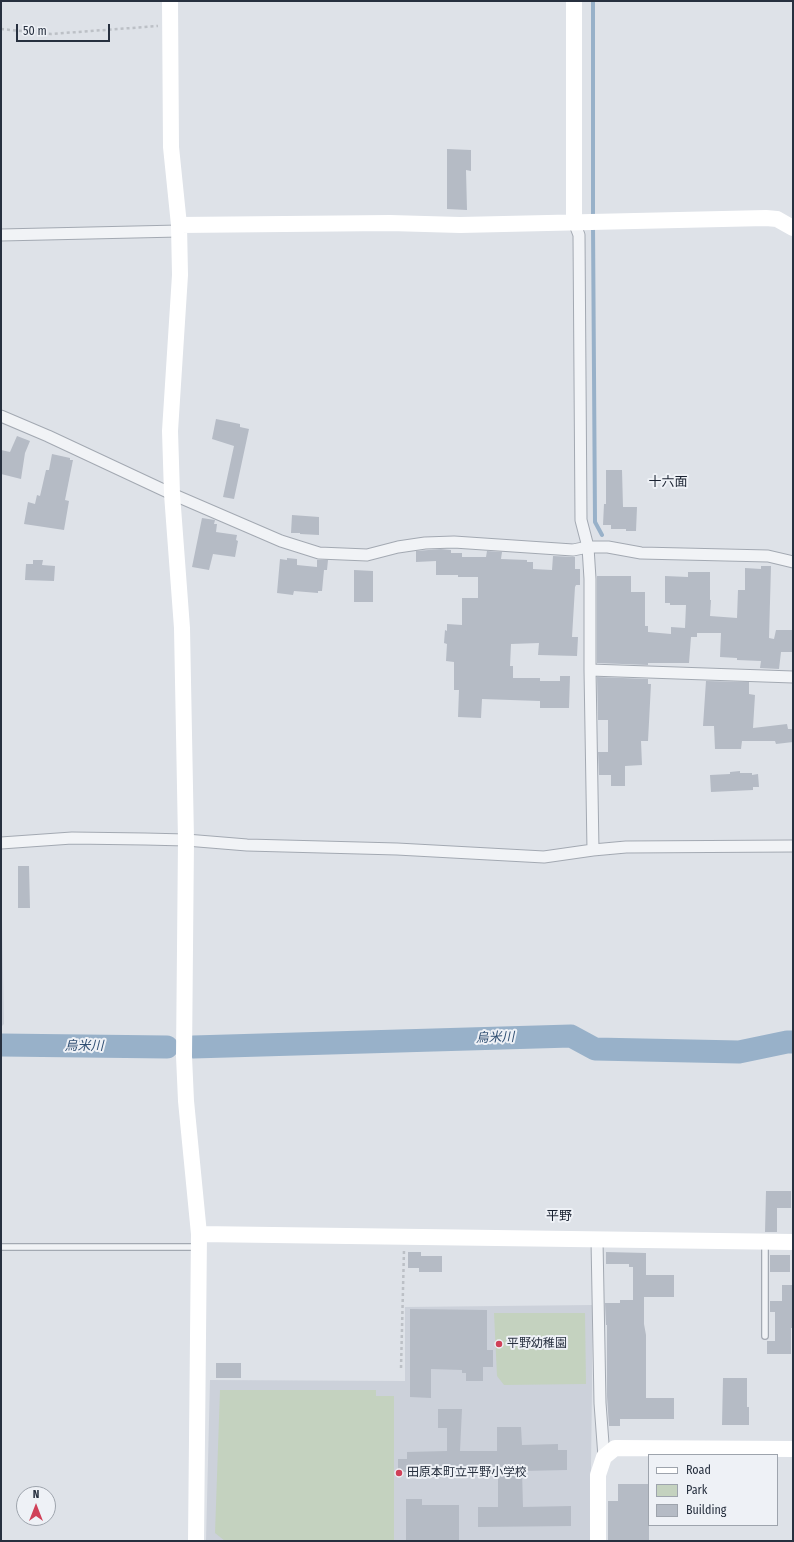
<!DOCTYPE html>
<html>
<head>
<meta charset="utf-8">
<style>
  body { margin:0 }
  #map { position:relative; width:794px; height:1542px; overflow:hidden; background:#dee2e8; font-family:"Fira Sans Condensed",sans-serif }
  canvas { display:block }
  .frame { position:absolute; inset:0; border:2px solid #27303f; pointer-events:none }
  .legend { position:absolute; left:648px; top:1454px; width:130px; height:72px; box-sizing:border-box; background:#eef1f6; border:1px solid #9ea4ad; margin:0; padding:5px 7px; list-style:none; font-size:12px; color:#27303f }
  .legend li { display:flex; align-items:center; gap:8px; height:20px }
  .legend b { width:20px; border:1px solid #9ea4ad }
  .north { position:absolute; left:16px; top:1486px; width:40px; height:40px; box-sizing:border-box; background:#eef1f6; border:1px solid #9ea4ad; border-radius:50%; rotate:0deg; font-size:11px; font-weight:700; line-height:16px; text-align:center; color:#27303f }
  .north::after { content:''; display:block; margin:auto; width:14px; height:18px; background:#d04058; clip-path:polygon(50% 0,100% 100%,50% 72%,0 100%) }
  .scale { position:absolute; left:16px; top:24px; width:94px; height:18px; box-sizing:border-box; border:2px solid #27303f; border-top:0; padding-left:5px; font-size:12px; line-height:14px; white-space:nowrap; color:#27303f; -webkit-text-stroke:3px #eef1f6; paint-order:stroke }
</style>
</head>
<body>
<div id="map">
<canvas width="794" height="1542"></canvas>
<div class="frame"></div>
<ul class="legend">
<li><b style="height:5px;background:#fff"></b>Road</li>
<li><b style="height:11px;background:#c4d2bf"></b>Park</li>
<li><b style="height:11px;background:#b5bbc5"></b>Building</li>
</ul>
<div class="north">N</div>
<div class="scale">50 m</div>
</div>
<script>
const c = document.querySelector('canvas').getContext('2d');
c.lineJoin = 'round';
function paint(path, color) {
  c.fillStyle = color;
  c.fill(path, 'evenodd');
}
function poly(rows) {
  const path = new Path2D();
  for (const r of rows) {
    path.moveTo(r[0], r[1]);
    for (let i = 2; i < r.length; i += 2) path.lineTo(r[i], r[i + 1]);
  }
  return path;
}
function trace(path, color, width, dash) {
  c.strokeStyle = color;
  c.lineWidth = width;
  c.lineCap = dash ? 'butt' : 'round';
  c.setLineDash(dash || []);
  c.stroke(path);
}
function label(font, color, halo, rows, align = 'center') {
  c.font = font + ' "Fira Sans Condensed","Noto Sans JP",sans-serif';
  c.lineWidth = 4;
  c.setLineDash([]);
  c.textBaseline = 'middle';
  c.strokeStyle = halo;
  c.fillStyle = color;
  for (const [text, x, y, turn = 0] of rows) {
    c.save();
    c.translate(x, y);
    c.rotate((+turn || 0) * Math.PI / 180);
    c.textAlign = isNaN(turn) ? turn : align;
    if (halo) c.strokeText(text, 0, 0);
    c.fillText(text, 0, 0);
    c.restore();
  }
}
paint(poly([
  [1,870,4,1024,1,1027],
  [592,1305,592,1389,590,1541,206,1541,210,1380,405,1381,405,1307]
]), '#ccd1da');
paint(poly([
  [494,1313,585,1313,586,1384,504,1385,497,1376],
  [220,1390,376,1390,376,1396,394,1396,394,1541,225,1541,215,1533]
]), '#c4d2bf');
trace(poly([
  [593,219,593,1],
  [593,225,595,522,602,535]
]), '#98b1c9', 4);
trace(poly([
  [1,1045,167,1047],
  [193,1047,571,1036,595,1049,739,1052,787,1042,793,1042]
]), '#98b1c9', 23);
paint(poly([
  [447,149,471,150,471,171,466,170,467,210,447,209],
  [216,419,240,424,240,427,249,429,234,499,223,497,234,446,212,439],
  [17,436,30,441,25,453,21,479,1,474,1,450,10,452],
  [52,454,70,458,70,460,73,460,65,500,69,501,64,530,24,524,28,502,35,504,37,495,40,496,46,470,49,470],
  [606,470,622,470,623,507,637,507,636,531,626,531,626,529,611,529,611,525,603,525,604,504,606,504],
  [292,515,319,517,319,535,300,534,300,533,291,533],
  [202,518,215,520,214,524,217,524,216,532,237,535,236,540,238,541,235,557,213,554,209,570,192,567],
  [441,549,451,550,451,553,462,553,462,557,486,557,487,551,502,552,501,559,527,560,527,562,533,562,533,569,552,570,553,556,575,557,575,569,580,569,580,585,576,585,575,587,572,637,578,637,577,656,538,655,539,643,511,644,510,666,513,666,513,678,540,678,540,681,560,681,560,676,570,676,569,708,540,708,540,701,482,699,481,718,458,717,459,690,454,690,454,662,446,661,447,644,444,643,445,630,447,631,447,624,462,625,462,598,478,598,478,577,458,577,458,575,436,575,436,561,416,562,416,551],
  [287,558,297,559,297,565,317,567,317,560,328,560,327,570,324,570,322,591,318,591,318,593,294,591,293,595,277,593,280,559,287,560],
  [33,560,43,560,42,565,55,566,54,581,25,580,26,564,33,564],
  [761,566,771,566,769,638,774,639,776,630,793,630,793,652,781,652,779,669,760,668,761,661,737,660,737,658,720,657,721,633,697,633,697,637,691,637,689,663,648,663,648,665,597,663,597,576,631,576,631,592,645,592,645,626,648,626,648,632,671,634,671,627,685,628,686,605,670,605,670,603,665,603,665,576,688,577,688,572,710,572,710,600,711,600,710,616,737,618,738,590,745,590,745,568,761,569],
  [354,570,373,571,373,602,354,602],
  [597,677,648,679,648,684,651,684,648,741,641,741,642,765,625,766,625,786,611,786,611,775,599,775,598,752,608,752,608,720,598,720],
  [706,681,749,682,749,694,755,695,753,728,787,724,788,729,793,729,793,742,776,744,775,741,742,741,741,749,715,749,714,726,703,726],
  [740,771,740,773,752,773,752,775,758,774,759,787,753,787,753,790,711,792,710,775,730,774,730,772],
  [18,866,29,866,30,908,18,908],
  [766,1191,791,1191,791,1208,777,1208,777,1232,765,1232],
  [408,1252,421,1252,421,1256,442,1256,442,1272,419,1272,419,1268,408,1268],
  [606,1252,646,1253,646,1275,674,1275,674,1297,644,1297,644,1324,646,1335,646,1398,674,1398,674,1419,620,1419,620,1426,609,1426,607,1396,607,1325,606,1325,605,1303,620,1303,620,1300,633,1300,633,1267,629,1267,629,1264,606,1264],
  [770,1255,790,1255,790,1272,770,1272],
  [782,1285,793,1285,793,1328,791,1328,791,1354,767,1354,767,1341,775,1341,775,1312,770,1312,770,1301,782,1301],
  [410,1309,487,1310,487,1350,493,1350,493,1367,483,1367,483,1381,466,1381,466,1373,462,1373,462,1370,431,1369,431,1398,410,1397],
  [216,1363,241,1363,241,1378,216,1378],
  [723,1378,747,1378,747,1407,749,1407,749,1425,722,1425],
  [438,1409,462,1409,460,1451,497,1451,497,1427,521,1427,522,1445,558,1444,558,1450,567,1450,567,1470,522,1471,523,1507,571,1506,571,1526,478,1527,478,1507,498,1507,498,1471,398,1472,398,1459,407,1459,407,1452,447,1451,447,1428,438,1428],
  [618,1484,649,1484,649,1541,608,1541,608,1501,618,1501],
  [406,1499,422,1499,422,1505,459,1505,459,1541,406,1541]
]), '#b5bbc5');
const lane = poly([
  [765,1244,765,1336],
  [1,1247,197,1247]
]);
const street = poly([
  [574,222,579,235,581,520,588,547,590,579,590,670,593,850],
  [1,235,179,231],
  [1,416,48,436,172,494,281,541,319,553,367,555,398,547,425,543,454,542,573,550,588,547,608,547,641,553,768,556,793,562],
  [590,670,793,677],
  [1,843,72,838,145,839,186,840,247,845,397,849,544,857,593,850,626,847,793,846],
  [597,1240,600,1403,604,1457]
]);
trace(lane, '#a3a9b2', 8);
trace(street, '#a3a9b2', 13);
trace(poly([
  [1,29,51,34,158,26],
  [401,1368,404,1250]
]), '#bcc0c6', 2.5, [3, 3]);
trace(lane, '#f1f3f6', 5.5);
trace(street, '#f1f3f6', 11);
trace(poly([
  [170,1,171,147,179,225,180,275,170,431,172,494,182,628,186,840,184,1056,186,1101,199,1234,196,1541],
  [574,222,574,1],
  [179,225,390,223,460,225,766,218,777,219,793,228],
  [199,1234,793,1242],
  [598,1541,598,1475,604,1457,615,1448,793,1449]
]), '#fff', 16);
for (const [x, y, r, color] of [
  [499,1344,4,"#d04058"],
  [399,1473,4,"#d04058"]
]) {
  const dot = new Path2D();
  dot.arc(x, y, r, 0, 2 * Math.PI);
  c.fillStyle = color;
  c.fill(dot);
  trace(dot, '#eef1f6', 1.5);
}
label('12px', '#27303f', '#eef1f6', [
  ["平野幼稚園",507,1344],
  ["田原本町立平野小学校",407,1473]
], 'left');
label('13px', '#192130', '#eef1f6', [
  ["十六面",668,482],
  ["平野",559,1216]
]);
label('italic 13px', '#315074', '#eef1f6', [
  ["烏米川",495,1038,-2],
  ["烏米川",84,1046]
]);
</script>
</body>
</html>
